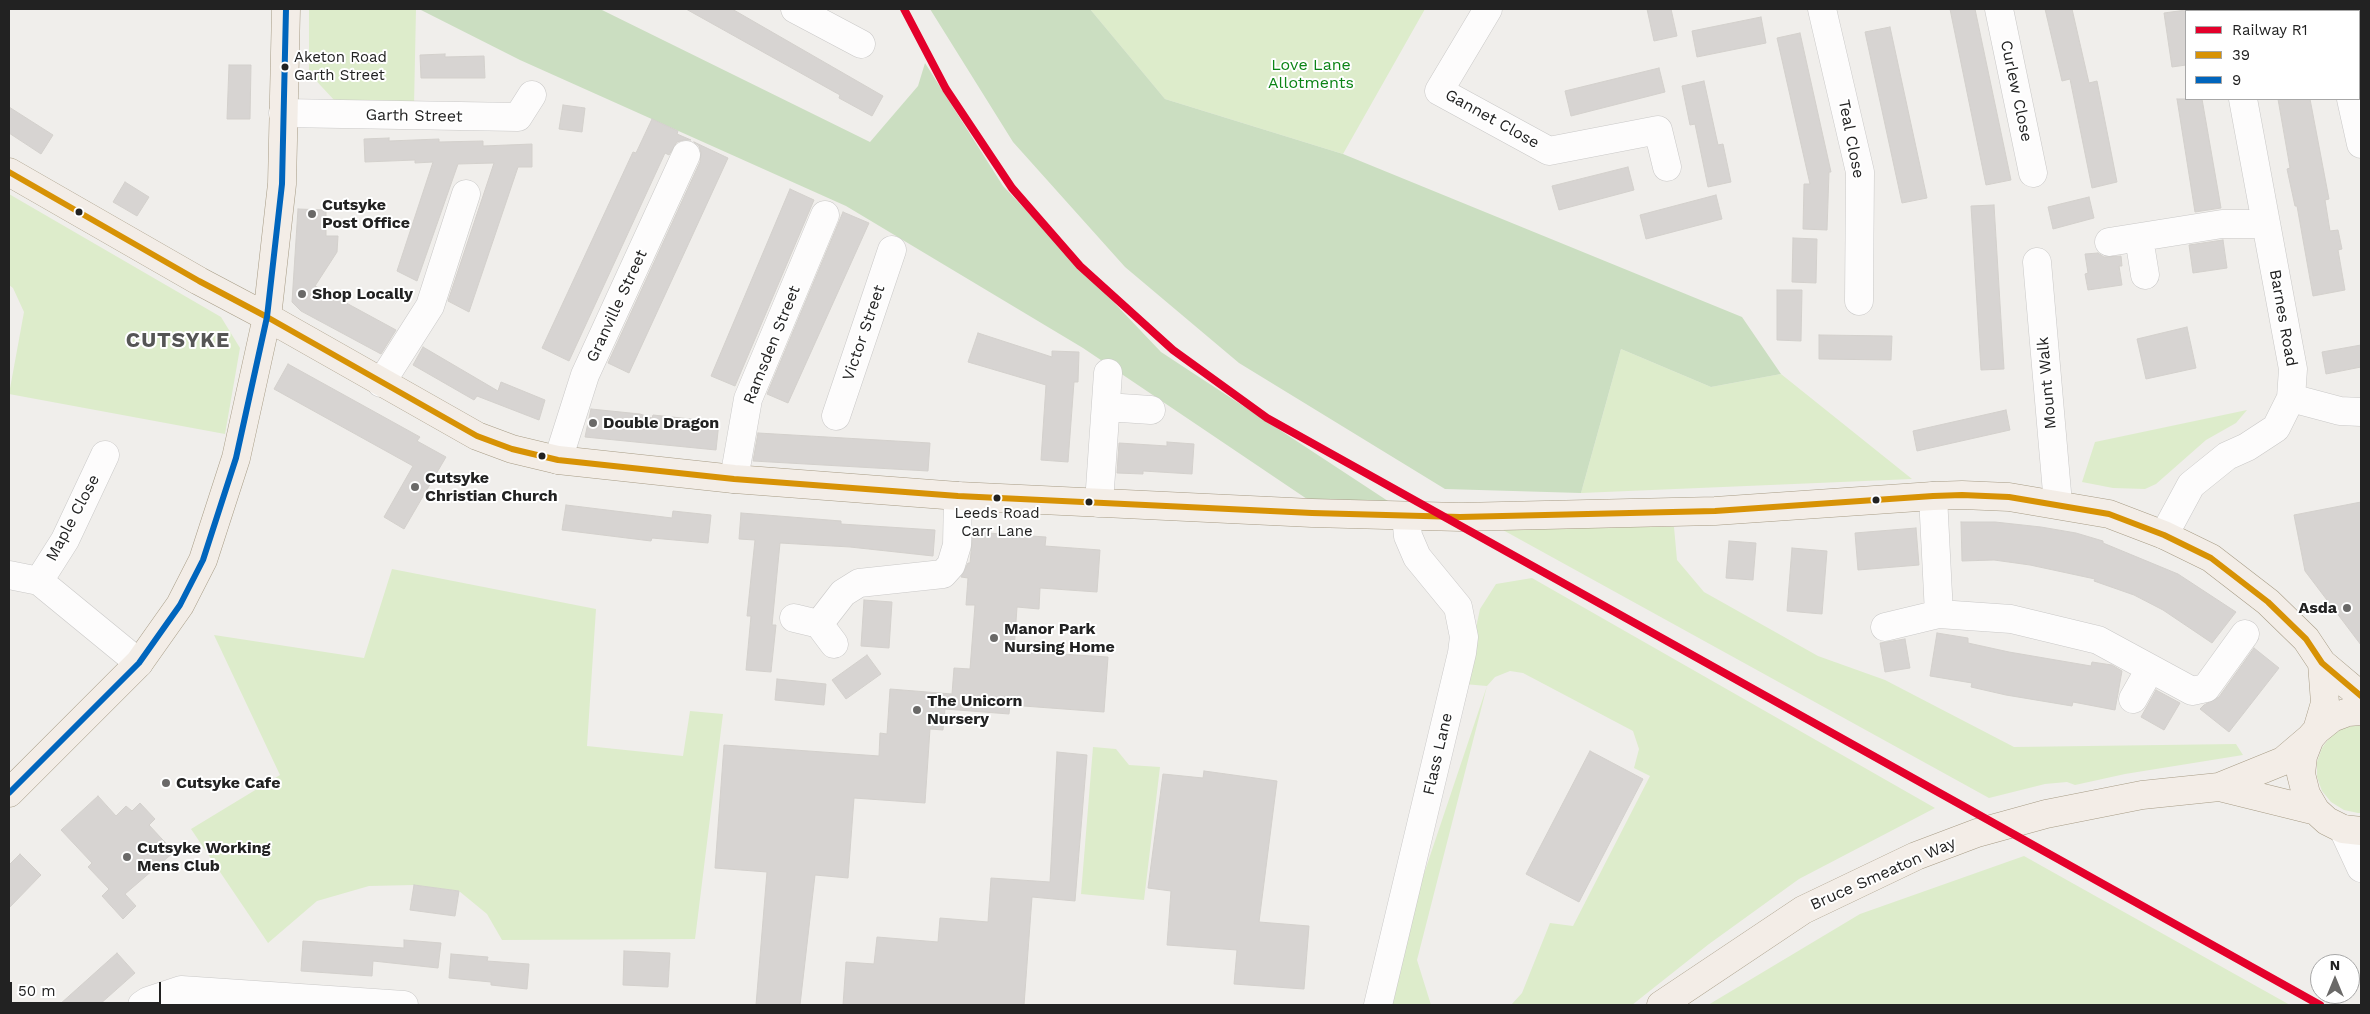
<!DOCTYPE html>
<html>
<head>
<meta charset="utf-8">
<style>
  body { margin:0 }
  #map { position:relative; width:2370px; height:1014px; overflow:hidden; background:#f0eeeb; font-family:"Work Sans",sans-serif }
  canvas { display:block }
  .frame { position:absolute; inset:0; border:10px solid #222; pointer-events:none }
  .legend { position:absolute; left:2185px; top:10px; width:175px; height:90px; box-sizing:border-box; background:#fff; border:1px solid #a7a7a7; margin:0; padding:6px 9px; list-style:none; font-size:15px; color:#222 }
  .legend li { display:flex; align-items:center; gap:10px; height:25px }
  .legend b { width:25px; border:1px solid #a7a7a7 }
  .north { position:absolute; left:2310px; top:954px; width:50px; height:50px; box-sizing:border-box; background:#fff; border:1px solid #a7a7a7; border-radius:50%; rotate:0deg; font-size:14px; font-weight:700; line-height:20px; text-align:center; color:#222 }
  .north::after { content:''; display:block; margin:auto; width:18px; height:22px; background:#6a6968; clip-path:polygon(50% 0,100% 100%,50% 72%,0 100%) }
  .scale { position:absolute; left:10px; top:982px; width:151px; height:22px; box-sizing:border-box; border:2px solid #222; border-top:0; padding-left:6px; font-size:15px; line-height:18px; white-space:nowrap; color:#222; -webkit-text-stroke:4px #fff; paint-order:stroke }
</style>
</head>
<body>
<div id="map">
<canvas width="2370" height="1014"></canvas>
<div class="frame"></div>
<ul class="legend">
<li><b style="height:6px;background:#e4002b"></b>Railway R1</li>
<li><b style="height:6px;background:#d79205"></b>39</li>
<li><b style="height:6px;background:#0065bd"></b>9</li>
</ul>
<div class="north">N</div>
<div class="scale">50 m</div>
</div>
<script>
const c = document.querySelector('canvas').getContext('2d');
c.lineJoin = 'round';
function paint(path, color) {
  c.fillStyle = color;
  c.fill(path, 'evenodd');
}
function poly(rows) {
  const path = new Path2D();
  for (const r of rows) {
    path.moveTo(r[0], r[1]);
    for (let i = 2; i < r.length; i += 2) path.lineTo(r[i], r[i + 1]);
  }
  return path;
}
function trace(path, color, width, dash) {
  c.strokeStyle = color;
  c.lineWidth = width;
  c.lineCap = dash ? 'butt' : 'round';
  c.setLineDash(dash || []);
  c.stroke(path);
}
function label(font, color, halo, rows, align = 'center') {
  c.font = font + ' "Work Sans",sans-serif';
  c.lineWidth = 4;
  c.setLineDash([]);
  c.textBaseline = 'middle';
  c.strokeStyle = halo;
  c.fillStyle = color;
  for (const [text, x, y, turn = 0] of rows) {
    c.save();
    c.translate(x, y);
    c.rotate((+turn || 0) * Math.PI / 180);
    c.textAlign = isNaN(turn) ? turn : align;
    if (halo) c.strokeText(text, 0, 0);
    c.fillText(text, 0, 0);
    c.restore();
  }
}
paint(poly([
  [309,9,416,9,414,106,335,101,309,73],
  [1090,9,1425,9,1343,154,1165,99],
  [9,194,221,317,240,348,225,434,9,394,24,312,13,288,9,285],
  [1621,349,1711,387,1781,374,1912,479,1581,493],
  [2247,410,2236,423,2206,440,2156,484,2145,489,2113,488,2082,482,2095,442],
  [1492,524,1674,527,1677,560,1704,592,1818,656,1885,680,2014,747,2236,744,2243,755,2125,774,2075,785,2067,782,2045,784,1989,798],
  [392,569,596,609,587,746,683,756,690,711,723,714,695,939,502,940,487,914,459,891,414,885,369,886,317,901,268,943,191,829,280,775,214,635,364,658],
  [1532,578,1935,808,1799,879,1709,944,1632,1005,1511,1005,1522,993,1550,923,1573,926,1650,776,1634,768,1639,749,1633,731,1523,673,1510,671,1495,677,1487,686,1417,960,1431,1005,1380,1005,1487,686,1464,684,1480,609,1496,584],
  [2356,725,2361,726,2361,813,2358,813,2344,810,2331,802,2322,791,2317,777,2317,762,2322,748,2330,737,2342,729],
  [1093,747,1116,749,1129,765,1160,767,1144,900,1081,894],
  [2024,856,2290,1005,1708,1005,1860,914]
]), '#ddeccb');
paint(poly([
  [419,9,600,9,870,142,918,86,925,63,1003,186,1161,352,1394,505,1307,499,1083,348,846,206,520,60],
  [930,9,1090,9,1165,99,1343,154,1742,317,1781,374,1711,387,1621,349,1581,493,1445,489,1239,363,1125,267,1013,142]
]), '#cbdec1');
paint(poly([
  [2250,9,2361,9,2361,34,2359,33,2359,11,2251,11]
]), '#daf5da');
const building = poly([
  [686,9,732,9,883,96,872,116,839,98,840,95,686,9],
  [1647,9,1671,9,1677,36,1654,41,1647,9],
  [1950,9,1975,9,2011,180,1986,185,1950,9],
  [2045,9,2072,9,2089,83,2097,81,2117,182,2092,188,2070,79,2062,81,2045,9],
  [2186,10,2186,65,2172,67,2164,13,2186,10],
  [1761,17,1766,43,1697,57,1692,31,1761,17],
  [1890,27,1927,198,1902,203,1865,32,1890,27],
  [1800,33,1831,172,1829,172,1827,230,1803,229,1804,184,1810,184,1777,38,1800,33],
  [445,54,445,57,484,56,485,78,421,78,420,55,445,54],
  [229,65,251,65,250,119,227,119,229,65],
  [1659,68,1665,92,1571,116,1565,91,1659,68],
  [1704,81,1718,145,1723,144,1731,182,1708,187,1695,124,1690,125,1682,86,1704,81],
  [2177,99,2202,99,2221,208,2195,212,2177,99],
  [2278,99,2310,99,2329,199,2325,200,2330,231,2338,230,2342,249,2338,250,2345,290,2313,296,2297,206,2295,206,2287,169,2290,168,2278,99],
  [563,105,585,108,582,132,559,129,563,105],
  [9,107,53,135,41,154,9,133,9,107],
  [652,119,678,131,677,134,691,140,684,140,677,142,669,155,665,153,569,361,542,348,633,152,636,153,652,119],
  [389,138,389,141,439,139,439,142,483,141,483,146,532,144,532,167,518,167,469,312,448,301,494,163,458,164,417,281,397,271,433,162,415,163,415,160,365,162,364,139,389,138],
  [694,142,728,158,629,373,608,363,700,162,701,153,699,146,694,142],
  [1628,167,1634,190,1559,210,1552,186,1628,167],
  [125,182,149,197,137,216,113,202,125,182],
  [790,189,814,200,735,386,711,376,790,189],
  [1716,195,1722,219,1646,239,1640,215,1716,195],
  [2089,197,2094,218,2053,229,2048,207,2089,197],
  [1994,205,2004,369,1981,370,1971,206,1994,205],
  [298,209,326,210,326,236,338,236,337,252,315,286,396,330,381,354,301,311,292,302,298,209],
  [843,212,869,223,788,403,767,394,843,212],
  [1793,238,1817,239,1816,283,1792,282,1793,238],
  [2223,240,2227,268,2193,273,2189,245,2223,240],
  [2098,253,2104,257,2121,256,2122,266,2119,266,2122,285,2088,290,2085,274,2088,273,2085,254,2098,253],
  [1777,290,1802,290,1801,341,1777,340,1777,290],
  [2187,327,2196,368,2146,379,2137,339,2187,327],
  [978,333,1052,357,1052,351,1079,352,1078,382,1074,382,1068,462,1041,460,1046,385,968,362,978,333],
  [1819,335,1892,336,1891,360,1819,359,1819,335],
  [2361,345,2361,367,2326,374,2322,352,2361,345],
  [423,347,498,391,501,382,545,400,539,420,477,396,474,400,413,365,423,347],
  [288,364,420,437,417,441,446,457,404,529,384,517,413,466,274,389,288,364],
  [591,409,640,414,652,418,653,415,719,422,716,450,585,437,591,409],
  [2006,410,2010,430,1917,451,1913,431,2006,410],
  [758,433,930,443,928,471,753,461,758,433],
  [1167,442,1194,444,1192,474,1143,471,1143,474,1117,473,1119,443,1167,446,1167,442],
  [2361,502,2361,645,2305,571,2294,515,2361,502],
  [566,505,672,518,673,511,711,515,708,543,652,538,651,541,562,530,566,505],
  [741,513,841,521,841,524,935,530,933,556,850,547,780,543,772,625,776,625,771,672,746,670,751,616,747,616,755,540,739,539,741,513],
  [1961,522,1995,522,2041,527,2076,533,2103,541,2103,543,2178,574,2236,612,2212,643,2163,610,2134,595,2094,581,2095,579,2030,565,1994,560,1962,561,1961,522],
  [1916,528,1919,565,1858,570,1855,533,1916,528],
  [973,532,1046,537,1045,546,1100,550,1097,592,1040,588,1039,609,1017,607,1014,651,1108,657,1104,712,1010,705,1009,714,945,709,943,730,930,729,925,803,854,798,848,878,815,875,800,1005,756,1005,767,872,715,868,724,745,879,756,880,733,887,734,890,689,952,694,954,668,970,669,975,605,966,605,968,578,961,577,968,563,970,563,973,532],
  [1729,541,1756,543,1753,580,1726,578,1729,541],
  [1792,548,1827,551,1822,614,1787,611,1792,548],
  [864,600,892,602,889,648,861,646,864,600],
  [1937,633,1968,638,1968,643,2009,652,2091,666,2092,662,2112,665,2122,671,2115,710,2073,702,2072,706,2006,695,1971,687,1972,683,1930,676,1937,633],
  [1905,639,1910,668,1885,672,1880,643,1905,639],
  [2254,648,2279,668,2229,732,2200,709,2204,705,2219,697,2254,648],
  [867,655,881,674,846,699,832,680,867,655],
  [777,679,826,684,824,705,775,700,777,679],
  [2156,690,2180,703,2164,730,2141,717,2156,690],
  [1590,751,1643,779,1579,902,1526,874,1590,751],
  [1057,752,1087,755,1075,901,1032,897,1024,1005,843,1005,846,962,874,964,877,937,938,942,940,918,988,922,991,878,1050,882,1057,752],
  [1204,771,1277,781,1259,922,1309,926,1304,989,1234,984,1237,950,1167,945,1171,891,1148,888,1163,774,1203,778,1204,771],
  [98,796,116,816,126,806,132,811,140,803,155,819,149,825,174,852,125,894,136,906,123,919,102,896,109,889,88,867,92,863,61,830,98,796],
  [20,854,41,875,9,908,9,865,20,854],
  [414,885,459,891,455,916,410,910,414,885],
  [404,940,441,943,438,968,373,961,372,976,301,971,303,941,404,948,404,940],
  [624,951,670,953,668,987,623,985,624,951],
  [117,953,135,973,99,1005,59,1005,117,953],
  [451,954,488,957,487,961,529,964,527,989,491,985,491,982,449,978,451,954]
]);
paint(building, '#d7d4d2');
trace(building, '#d3d0cc', 1);
const minor = poly([
  [795,9,861,44],
  [1488,9,1439,91,1549,151,1658,130,1667,167],
  [1822,9,1860,172,1859,301],
  [1999,9,2033,173],
  [2226,9,2227,11],
  [2351,99,2361,144],
  [283,113,518,117,532,95],
  [2139,238,2145,275],
  [2109,242,2222,224,2266,224],
  [2037,262,2058,504],
  [381,383,430,306,466,194],
  [2291,398,2340,411,2361,412],
  [1106,407,1151,410],
  [836,416,892,250],
  [558,460,585,375,686,155],
  [734,479,748,399,825,215],
  [1933,496,1939,614],
  [1099,503,1108,373],
  [2164,535,2191,485,2227,456,2247,447,2276,428,2291,398,2293,369,2243,99],
  [9,575,39,581,139,663],
  [39,581,65,540,105,455],
  [794,618,819,624,834,644],
  [819,624,843,593,859,583,943,574,951,565,957,545,958,496],
  [1885,627,1939,614,2011,619,2098,640,2192,691,2206,688,2245,634],
  [2133,699,2150,669],
  [2343,829,2361,868],
  [142,1005,148,1001,181,990,404,1005],
  [1378,1005,1462,653,1464,637,1458,607,1417,557,1408,536,1406,516]
]);
const major = poly([
  [9,172,199,281,267,317,477,436,512,449,558,460,734,479,958,496,1312,513,1460,517,1715,511,1933,496,1962,495,2009,497,2109,514,2164,535,2211,558,2268,602,2306,639,2322,663,2361,696],
  [2361,711,2348,712,2332,718,2317,730,2310,738,2303,756,2301,774,2306,794,2316,811,2327,821,2343,829,2361,831],
  [2317,730,2325,703,2322,663],
  [2219,787,2316,811],
  [9,793,139,663,180,605,203,560,236,458,267,317,282,184,286,9],
  [1661,1005,1803,910,1916,856,1977,833,2046,814,2142,795,2219,787,2283,761,2310,738]
]);
trace(minor, '#c9c8c7', 29);
trace(major, '#a79c86', 29);
trace(minor, '#fdfcfc', 28);
trace(major, '#f3ede7', 28);
trace(poly([
  [9,172,199,281,267,317,477,436,512,449,558,460,734,479,958,496,1312,513,1460,517,1715,511,1933,496,1962,495,2009,497,2109,514,2164,535,2211,558,2268,602,2306,639,2322,663,2361,696]
]), '#d79205', 6);
trace(poly([
  [9,793,139,663,180,605,203,560,236,458,267,317,282,184,286,9]
]), '#0065bd', 6);
trace(poly([
  [904,9,946,89,1012,188,1080,266,1173,350,1267,418,2320,1005]
]), '#e4002b', 8);
for (const [x, y, r, color] of [
  [285,67,4.5,"#222"],
  [79,212,4.5,"#222"],
  [312,214,5,"#6a6968"],
  [302,294,5,"#6a6968"],
  [593,423,5,"#6a6968"],
  [542,456,4.5,"#222"],
  [415,487,5,"#6a6968"],
  [997,498,4.5,"#222"],
  [1876,500,4.5,"#222"],
  [1089,502,4.5,"#222"],
  [2347,608,5,"#6a6968"],
  [994,638,5,"#6a6968"],
  [917,710,5,"#6a6968"],
  [166,783,5,"#6a6968"],
  [127,857,5,"#6a6968"]
]) {
  const dot = new Path2D();
  dot.arc(x, y, r, 0, 2 * Math.PI);
  c.fillStyle = color;
  c.fill(dot);
  trace(dot, '#fff', 2);
}
label('15px', '#222', '#fff', [
  ["Aketon Road",294,58],
  ["Garth Street",294,76],
  ["Leeds Road",997,514,"center"],
  ["Carr Lane",997,532,"center"]
], 'left');
label('16px', '#0c8416', '#fff', [
  ["Love Lane",1311,65],
  ["Allotments",1311,83]
]);
label('16px', '#222', '#fff', [
  ["Curlew Close",2016,91,78],
  ["Garth Street",414,116,1],
  ["Gannet Close",1492,119,29],
  ["Teal Close",1851,139,79],
  ["Granville Street",617,306,-65],
  ["Barnes Road",2283,318,80],
  ["Victor Street",864,333,-71],
  ["Ramsden Street",772,345,-68],
  ["Mount Walk",2047,383,-95],
  ["Maple Close",73,518,-62],
  ["Flass Lane",1438,754,-77],
  ["Bruce Smeaton Way",1883,874,-24]
]);
label('bold 16px', '#222', '#fff', [
  ["Cutsyke",322,205],
  ["Post Office",322,223],
  ["Shop Locally",312,294],
  ["Double Dragon",603,423],
  ["Cutsyke",425,478],
  ["Christian Church",425,496],
  ["Asda",2337,608,"right"],
  ["Manor Park",1004,629],
  ["Nursing Home",1004,647],
  ["The Unicorn",927,701],
  ["Nursery",927,719],
  ["Cutsyke Cafe",176,783],
  ["Cutsyke Working",137,848],
  ["Mens Club",137,866]
], 'left');
c.letterSpacing = '1px';
label('bold 21px', '#555', '#fff', [
  ["CUTSYKE",178,341]
]);
c.letterSpacing = '0px';
</script>
</body>
</html>
